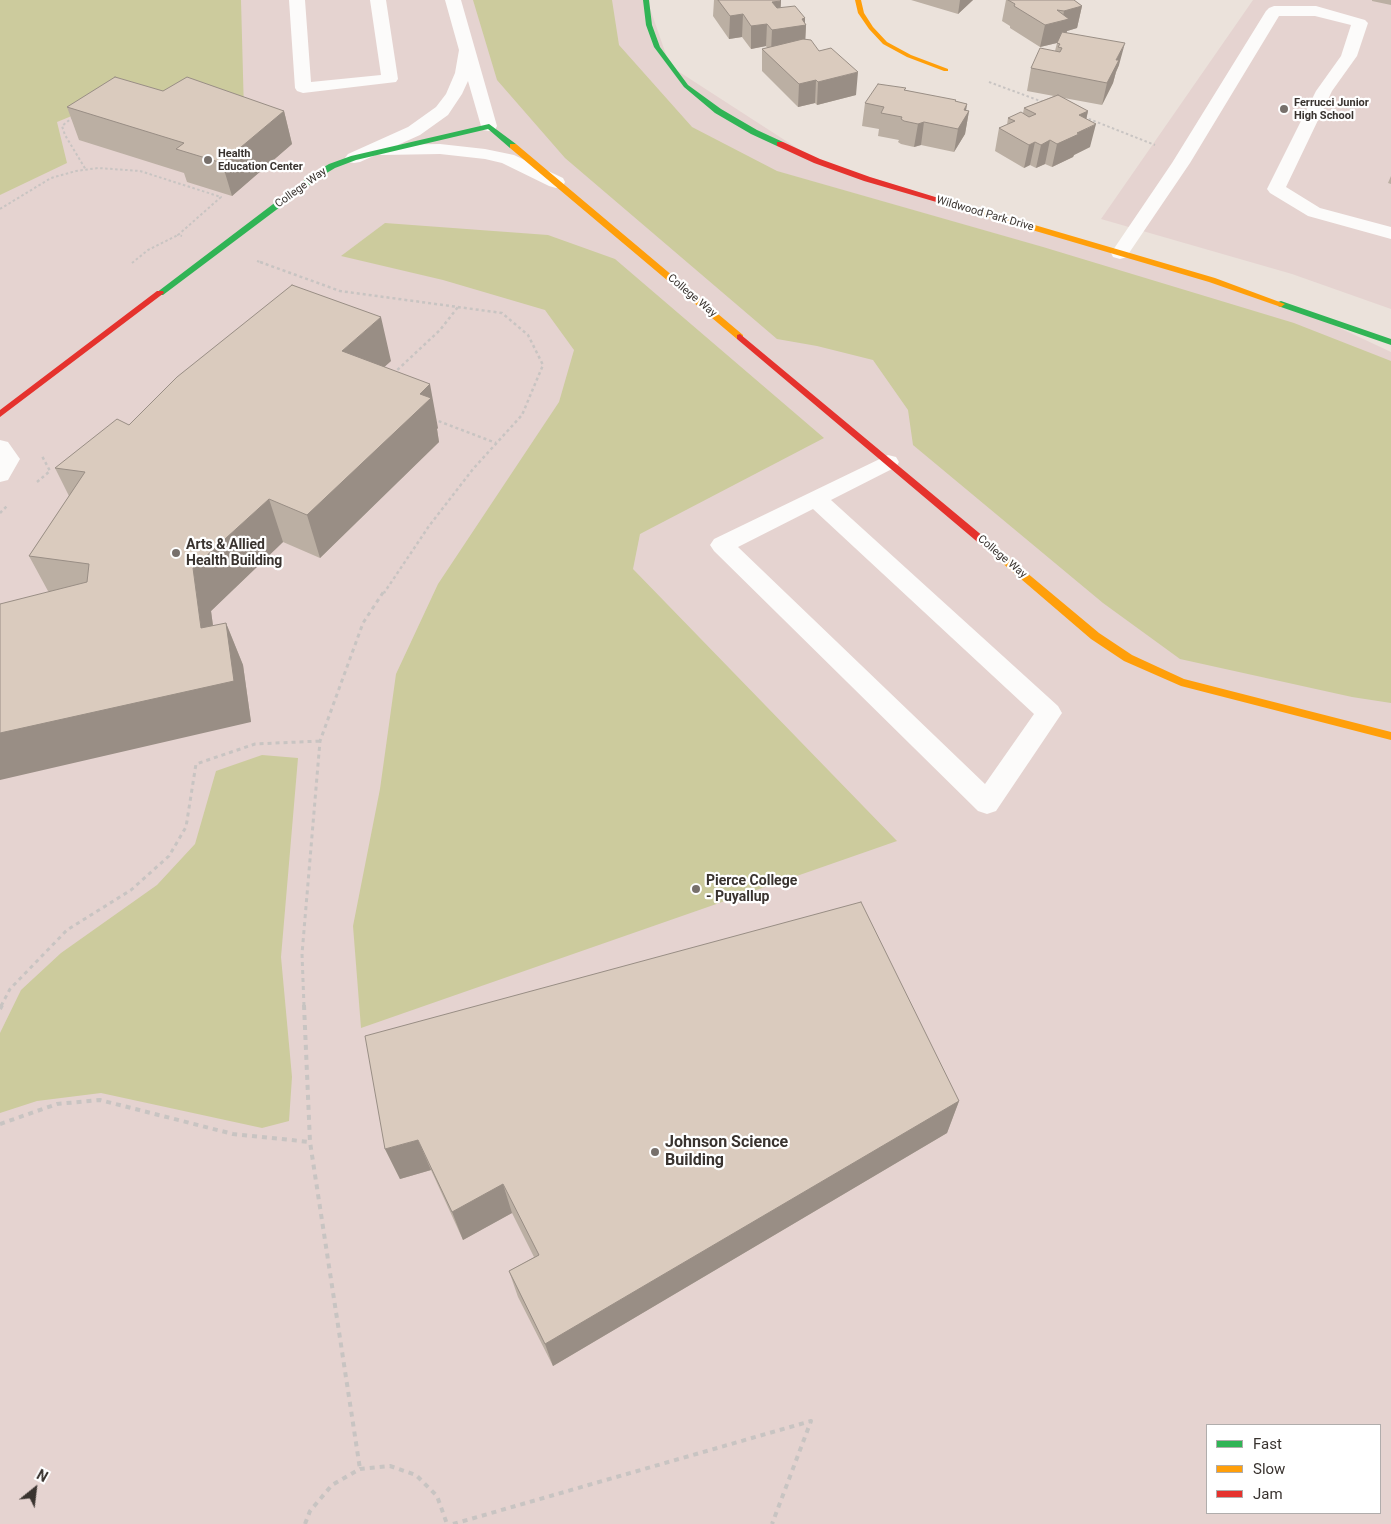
<!DOCTYPE html>
<html>
<head>
<meta charset="utf-8">
<style>
  body { margin:0 }
  #map { position:relative; width:1391px; height:1524px; overflow:hidden; background:#ebe2db; font-family:Roboto,sans-serif }
  canvas { display:block }
  .legend { position:absolute; left:1206px; top:1424px; width:175px; height:90px; box-sizing:border-box; background:#fff; border:1px solid #b0adac; margin:0; padding:6px 9px; list-style:none; font-size:15px; color:#39332f }
  .legend li { display:flex; align-items:center; gap:10px; height:25px }
  .legend b { width:25px; border:1px solid #b0adac }
  .north { position:absolute; left:10px; top:1464px; width:50px; height:50px; -webkit-text-stroke:4px #fff; paint-order:stroke; rotate:29deg; font-size:14px; font-weight:700; line-height:20px; text-align:center; color:#39332f }
  .north::after { content:''; display:block; margin:auto; width:18px; height:22px; background:#39332f; clip-path:polygon(50% 0,100% 100%,50% 72%,0 100%) }
</style>
</head>
<body>
<div id="map">
<canvas width="1391" height="1524"></canvas>
<ul class="legend">
<li><b style="height:6px;background:#30b455"></b>Fast</li>
<li><b style="height:6px;background:#ff9f0a"></b>Slow</li>
<li><b style="height:6px;background:#e5322d"></b>Jam</li>
</ul>
<div class="north">N</div>
</div>
<script>
const c = document.querySelector('canvas').getContext('2d');
c.lineJoin = 'round';
function paint(path, color) {
  c.fillStyle = color;
  c.fill(path, 'evenodd');
}
function poly(rows) {
  const path = new Path2D();
  for (const r of rows) {
    path.moveTo(r[0], r[1]);
    for (let i = 2; i < r.length; i += 2) path.lineTo(r[i], r[i + 1]);
  }
  return path;
}
function trace(path, color, width, dash) {
  c.strokeStyle = color;
  c.lineWidth = width;
  c.lineCap = dash ? 'butt' : 'round';
  c.setLineDash(dash || []);
  c.stroke(path);
}
function label(font, color, halo, rows, align = 'center') {
  c.font = font + ' Roboto,sans-serif';
  c.lineWidth = 4.5;
  c.setLineDash([]);
  c.textBaseline = 'middle';
  c.strokeStyle = halo;
  c.fillStyle = color;
  for (const [text, x, y, turn = 0] of rows) {
    c.save();
    c.translate(x, y);
    c.rotate((+turn || 0) * Math.PI / 180);
    c.textAlign = isNaN(turn) ? turn : align;
    if (halo) c.strokeText(text, 0, 0);
    c.fillText(text, 0, 0);
    c.restore();
  }
}
paint(poly([
  [0,0,647,0,670,66,817,161,1297,308,1391,352,1391,1524,0,1524],
  [1207,1425,1380,1425,1380,1513,1207,1513],
  [1253,0,1391,0,1391,309,1292,274,1101,219]
]), '#e5d3d0');
paint(poly([
  [0,0,241,0,244,112,101,104,57,122,67,163,0,195],
  [473,0,612,0,619,45,692,127,777,171,1043,247,1294,323,1391,361,1391,703,1352,697,1180,659,1103,603,913,445,908,410,873,360,817,346,777,339,565,158,497,80],
  [385,223,548,235,615,259,824,438,640,534,633,569,897,841,361,1028,353,926,380,789,396,674,438,584,559,402,574,350,545,310,443,280,341,256],
  [262,755,298,758,281,957,292,1077,289,1121,262,1128,101,1093,37,1101,0,1113,0,1033,21,990,61,953,157,885,195,844,216,771]
]), '#cccb9d');
trace(poly([
  [989,82,1043,102],
  [73,117,62,126,65,135,86,170],
  [1084,117,1155,145],
  [0,209,51,178,76,171,98,168,140,171,221,197,178,235,182,236],
  [257,261,263,263],
  [132,263,148,250,178,235]
]), '#c8c4c2', 2, [2.5, 2.5]);
trace(poly([
  [260,262,340,291,502,313,528,335,543,365,522,415,473,469,429,526,384,593],
  [393,374,440,330,458,307],
  [433,419,496,443],
  [37,482,50,471,42,456],
  [0,513,7,506]
]), '#c8c4c2', 2.5, [3, 3]);
trace(poly([
  [1,1006,10,989,67,930,131,890,169,856,186,827,196,764,255,744,320,741],
  [304,1006,302,954,320,741,363,623,384,591]
]), '#c8c4c2', 3, [4, 4]);
trace(poly([
  [304,1005,310,1142,360,1469],
  [0,1009,2,1005],
  [0,1124,57,1104,100,1100,233,1134,310,1142],
  [305,1524,310,1511,332,1485,360,1469,390,1466,416,1475,437,1496,447,1524],
  [453,1524,811,1421,772,1524]
]), '#c8c4c2', 4, [5, 5]);
paint(poly([
  [289,0,305,0,311,82,381,75,370,0,386,0,398,79,396,82,303,93,297,91,295,88,289,0],
  [445,0,461,0,497,126,495,130,489,131,483,130,481,126,468,81,462,94,448,115,420,135,360,162,354,163,348,162,345,158,348,154,408,127,436,107,446,94,455,73,459,50,445,0],
  [1274,6,1316,6,1365,20,1368,23,1357,56,1332,91,1286,187,1320,208,1391,227,1391,239,1308,216,1270,193,1267,189,1316,91,1341,56,1351,25,1315,16,1279,16,1190,163,1129,253,1127,257,1120,259,1113,257,1111,253,1172,163,1266,11,1269,8,1274,6],
  [0,440,8,442,20,459,8,480,0,482,0,440],
  [888,455,896,457,899,462,896,467,831,500,1058,706,1062,713,996,811,987,814,978,811,714,551,710,545,714,539,888,455],
  [813,509,1034,714,985,784,738,547,813,509]
]), '#fcfbfa');
paint(poly([
  [440,144,485,149,514,155,563,178,565,182,563,186,556,188,549,186,502,163,485,159,440,154,382,155,376,154,373,150,376,146,382,145,440,144]
]), '#fcfbfa');
paint(poly([
  [643,0,649,0,652,25,660,47,688,85,721,109,757,130,783,142,783,146,777,146,751,134,715,113,684,87,654,47,646,25,643,0],
  [489,124,516,144,516,148,510,148,488,129,356,160,335,168,320,177,163,295,157,295,156,293,314,173,329,164,351,156,489,124],
  [1281,301,1391,339,1391,345,1278,306,1278,302,1281,301]
]), '#30b455');
paint(poly([
  [855,0,861,0,864,13,873,27,887,42,911,55,948,69,948,71,944,71,907,57,883,44,869,29,858,13,855,0],
  [510,144,516,144,743,335,743,339,737,339,510,148,510,144],
  [964,206,970,206,1215,278,1285,304,1281,307,1278,306,1209,282,964,210,964,206],
  [1004,555,1008,557,1099,633,1132,655,1184,679,1391,732,1391,740,1181,686,1124,661,1091,639,1000,561,999,559,1000,557,1004,555]
]), '#ff9f0a');
paint(poly([
  [777,142,783,142,820,159,870,177,971,208,964,210,864,181,814,163,777,146,777,142],
  [157,291,163,291,164,293,0,417,0,410,157,291],
  [740,334,1008,557,1009,559,1008,561,1000,561,737,339,737,335,740,334]
]), '#e5322d');
paint(poly([
  [714,0,780,0,781,1,780,8,805,18,805,23,806,25,805,40,856,95,817,105,815,103,798,107,762,71,762,49,767,48,766,46,751,49,742,37,729,39,713,16],
  [911,0,973,0,958,14],
  [1006,0,1074,0,1082,6,1077,28,1067,31,1066,32,1119,65,1116,72,1113,83,1102,105,1064,98,1088,111,1086,119,1090,147,1074,155,1073,157,1052,167,1045,164,1036,168,1030,165,1024,168,995,151,999,128,1007,125,1008,118,1023,113,1024,108,1054,96,1027,91,1031,68,1055,51,1057,43,1040,47,1010,28,1010,26,1002,21],
  [1372,0,1391,0,1391,5,1372,1],
  [906,88,905,90,967,104,966,110,969,111,965,134,954,152,921,145,914,147,901,144,898,142,899,140,878,136,879,129,862,126,865,103],
  [163,91,284,111,292,144,232,196,187,182,184,173,79,140,67,107],
  [1391,176,1391,184,1388,183],
  [391,361,384,367,438,428,437,429,439,442,320,558,283,542,211,611,213,626,226,623,243,665,251,722,48,591,29,556,69,496,55,468,129,425],
  [959,1101,947,1133,553,1366,518,1297,509,1271,534,1257,512,1213,463,1240,431,1170,400,1179,385,1149]
]), '#bbafa3');
paint(poly([
  [960,0,973,0,958,14],
  [781,1,780,23,772,2],
  [1082,6,1077,28,1067,31,1065,41,1040,47,1045,25,1062,21,1064,11],
  [743,14,742,37,729,39,730,16],
  [805,18,805,25,806,25,805,47,771,52,772,30],
  [767,24,766,46,751,49,751,26],
  [1125,43,1119,65,1116,72,1113,83,1102,105,1107,83,1116,60],
  [858,72,856,95,817,105,818,82],
  [816,80,815,103,798,107,799,84],
  [967,104,965,117,969,111,965,134,954,152,958,129,964,110],
  [284,111,292,144,232,196,222,163],
  [1088,111,1084,130,1096,124,1090,147,1074,155,1073,157,1052,167,1057,144,1079,115],
  [924,122,921,145,914,147,918,124],
  [1050,140,1045,164,1036,168,1041,145],
  [1035,142,1030,165,1024,168,1029,145],
  [381,317,391,361,353,395,342,351],
  [430,384,438,428,437,429,439,442,320,558,307,515,420,394],
  [269,499,283,542,211,611,219,670,201,628,193,568],
  [226,623,243,665,251,722,0,780,0,733],
  [959,1101,947,1133,553,1366,545,1344],
  [418,1140,431,1170,400,1179,385,1149],
  [503,1184,512,1213,463,1240,452,1212]
]), '#998e85');
const building = poly([
  [718,0,780,0,781,1,772,2,777,8,795,6,805,18,802,19,806,25,772,30,767,24,751,26,743,14,730,16,718,0],
  [1008,0,1074,0,1082,6,1064,11,1057,10,1069,19,1045,25,1014,6,1015,4,1008,0],
  [1062,32,1125,43,1116,60,1119,60,1107,83,1031,68,1040,48,1060,52,1062,48,1058,47,1060,44,1057,43,1062,32],
  [803,39,811,40,819,51,831,48,858,72,818,82,816,80,799,84,762,49,803,39],
  [115,77,163,91,187,77,284,111,222,163,176,149,184,143,67,107,115,77],
  [878,84,906,88,904,90,956,100,955,101,967,104,964,110,969,111,958,129,924,122,918,124,904,121,901,119,902,117,881,113,884,107,865,103,878,84],
  [1058,95,1088,111,1079,115,1096,124,1077,133,1079,134,1057,144,1050,140,1041,145,1035,142,1029,145,999,128,1015,121,1008,118,1021,112,1029,117,1036,114,1024,108,1058,95],
  [292,285,381,317,342,351,430,384,420,394,431,398,307,515,269,499,193,568,201,628,226,623,234,681,0,733,0,604,87,582,89,564,29,556,85,472,55,468,117,419,129,425,177,377,292,285],
  [861,902,959,1101,545,1344,509,1271,539,1255,503,1184,452,1212,418,1140,385,1149,365,1036,861,902]
]);
paint(building, '#dacbbe');
trace(building, '#998e85', 1);
for (const [x, y, r, color] of [
  [1284,109,5,"#77706b"],
  [208,160,5,"#77706b"],
  [176,553,5,"#77706b"],
  [696,889,5,"#77706b"],
  [655,1152,5,"#77706b"]
]) {
  const dot = new Path2D();
  dot.arc(x, y, r, 0, 2 * Math.PI);
  c.fillStyle = color;
  c.fill(dot);
  trace(dot, '#fff', 2);
}
label('bold 11px', '#39332f', '#fff', [
  ["Ferrucci Junior",1294,103],
  ["High School",1294,116],
  ["Health",218,154],
  ["Education Center",218,167]
], 'left');
label('11px', '#39332f', '#fff', [
  ["College Way",301,188,-36],
  ["Wildwood Park Drive",985,214,16],
  ["College Way",692,296,40],
  ["College Way",1002,557,40]
]);
label('bold 14px', '#39332f', '#fff', [
  ["Arts & Allied",186,545],
  ["Health Building",186,561],
  ["Pierce College",706,881],
  ["- Puyallup",706,897]
], 'left');
label('bold 16px', '#39332f', '#fff', [
  ["Johnson Science",665,1143],
  ["Building",665,1161]
], 'left');
</script>
</body>
</html>
